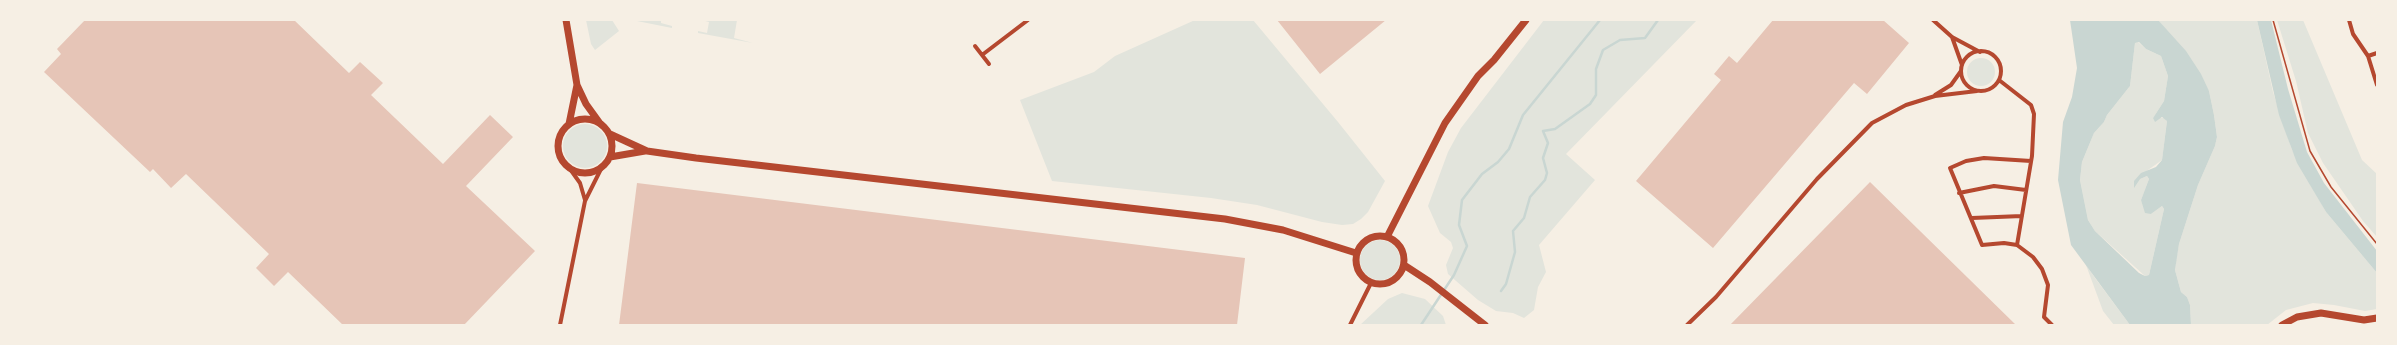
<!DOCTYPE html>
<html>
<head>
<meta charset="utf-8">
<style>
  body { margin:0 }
  #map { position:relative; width:2397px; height:345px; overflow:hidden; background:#f6efe4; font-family:Raleway,sans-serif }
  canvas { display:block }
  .frame { position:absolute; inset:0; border:21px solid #f6efe4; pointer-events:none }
</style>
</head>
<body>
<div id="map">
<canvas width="2397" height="345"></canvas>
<div class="frame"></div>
</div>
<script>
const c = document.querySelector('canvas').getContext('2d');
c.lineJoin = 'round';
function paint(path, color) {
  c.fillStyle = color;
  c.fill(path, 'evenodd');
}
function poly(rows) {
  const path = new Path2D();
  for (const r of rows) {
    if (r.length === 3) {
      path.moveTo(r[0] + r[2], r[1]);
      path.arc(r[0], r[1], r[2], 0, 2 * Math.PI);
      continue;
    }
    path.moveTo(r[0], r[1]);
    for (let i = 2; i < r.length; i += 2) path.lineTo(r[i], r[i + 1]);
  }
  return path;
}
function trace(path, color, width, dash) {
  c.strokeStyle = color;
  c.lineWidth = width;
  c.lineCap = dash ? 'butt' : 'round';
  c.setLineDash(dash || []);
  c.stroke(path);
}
paint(poly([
  [586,20,612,20,619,31,595,50,591,44],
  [632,20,661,20,661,23,672,26,672,28],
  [702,20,737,20,734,38,753,43,698,33,698,31,707,33,709,22],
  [1195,20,1253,20,1338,122,1385,181,1368,212,1361,219,1353,224,1342,225,1322,222,1257,205,1211,198,1052,181,1020,100,1094,72,1115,56],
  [1544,20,1697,20,1566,154,1595,180,1539,245,1546,272,1538,287,1534,310,1524,318,1513,313,1496,311,1478,300,1448,274,1446,265,1453,248,1451,242,1440,233,1428,206,1448,152,1461,128],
  [2158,20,2257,20,2273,92,2292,150,2326,212,2377,273,2377,309,2365,311,2334,305,2313,303,2286,310,2267,325,2191,325,2190,305,2187,297,2181,292,2175,270,2176,260,2179,244,2198,185,2215,146,2217,137,2214,115,2209,91],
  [2277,20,2303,20,2362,160,2377,174,2377,237,2363,221,2323,163,2308,133,2296,81],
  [2138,42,2146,49,2161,56,2168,76,2164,101,2153,118,2166,118,2167,121,2162,160,2148,170,2140,179,2147,176,2149,179,2141,200,2151,214,2162,206,2164,209,2149,275,2145,276,2095,231,2088,220,2080,180,2082,162,2094,133,2104,122,2107,115,2130,86,2135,43],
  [1981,72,14],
  [585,146,22],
  [1380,260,20],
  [2086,265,2095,278,2130,325,2114,325,2103,311],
  [1402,293,1425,299,1443,316,1446,325,1360,325,1388,299]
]), '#e2e4dc');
paint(poly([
  [2070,20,2158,20,2186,51,2201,74,2209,91,2214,115,2217,137,2215,146,2198,185,2179,244,2175,270,2181,292,2187,297,2190,305,2191,325,2130,325,2071,245,2058,180,2063,122,2072,97,2077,68],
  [2139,42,2146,49,2161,56,2168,76,2164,101,2153,118,2155,122,2162,117,2167,121,2162,160,2156,167,2141,173,2134,181,2134,188,2140,179,2147,176,2149,179,2141,200,2145,213,2151,214,2162,206,2164,209,2149,275,2145,276,2139,273,2095,231,2088,220,2080,180,2082,162,2094,133,2104,122,2107,115,2130,86,2135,43],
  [2257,20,2271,20,2288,89,2307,152,2324,183,2377,251,2377,273,2326,212,2297,163,2279,115]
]), '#c9d6d2');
trace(poly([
  [1501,291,1506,284,1515,252,1513,231,1524,218,1530,197,1545,180,1547,173,1543,158,1548,143,1543,131,1555,129,1590,104,1596,95,1596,69,1603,50,1620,40,1645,38,1658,20],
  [1421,325,1454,275,1467,246,1459,225,1462,200,1482,174,1498,162,1509,149,1523,115,1600,20]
]), '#c9d6d2', 2.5);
paint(poly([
  [85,20,294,20,349,73,360,62,383,83,371,95,443,164,490,115,513,137,466,186,535,251,464,325,343,325,288,272,274,286,256,268,269,254,186,174,171,188,153,169,150,172,44,72,61,54,57,49],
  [1277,20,1386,20,1320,74],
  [1773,20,1883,20,1909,43,1867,94,1854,83,1713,248,1636,181,1721,80,1714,74,1729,56,1737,63],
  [1870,182,2016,325,1730,325],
  [637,183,1245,258,1237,325,619,325]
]), '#e6c5b7');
trace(poly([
  [2273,20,2310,151,2331,187,2377,244]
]), '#b5482f', 1.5);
trace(poly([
  [1933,20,1952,37,1980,52],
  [2349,20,2353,34,2368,56,2377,85],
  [1952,37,1962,65],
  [975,46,989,64],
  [1981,71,20],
  [982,55,1028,20],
  [2368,56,2377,53],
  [1999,80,2031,105,2034,114,2032,156,2017,245,2033,257,2042,269,2048,285,2044,317,2052,325],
  [1935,95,1951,85,1961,71],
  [570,169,580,183,585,200],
  [1959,193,1994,186,2026,190],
  [1972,218,2022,216],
  [2017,245,2004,243,1982,245,1950,168,1966,161,1984,158,2031,161],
  [560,325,585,201,602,167],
  [1350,325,1371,283],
  [1687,325,1716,297,1817,179,1872,123,1906,105,1935,96,1977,91]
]), '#b5482f', 4);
trace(poly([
  [566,20,577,85,569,124],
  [577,85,586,104,599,122],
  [585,146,27],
  [610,134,647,151,696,158,1225,219,1283,230,1356,253],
  [610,157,645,151],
  [1380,260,24],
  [1387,237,1445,123,1478,76,1494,60,1526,20],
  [1404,265,1430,282,1485,325],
  [2282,325,2297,317,2321,313,2364,320,2377,318]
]), '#b5482f', 7);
</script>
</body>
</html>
